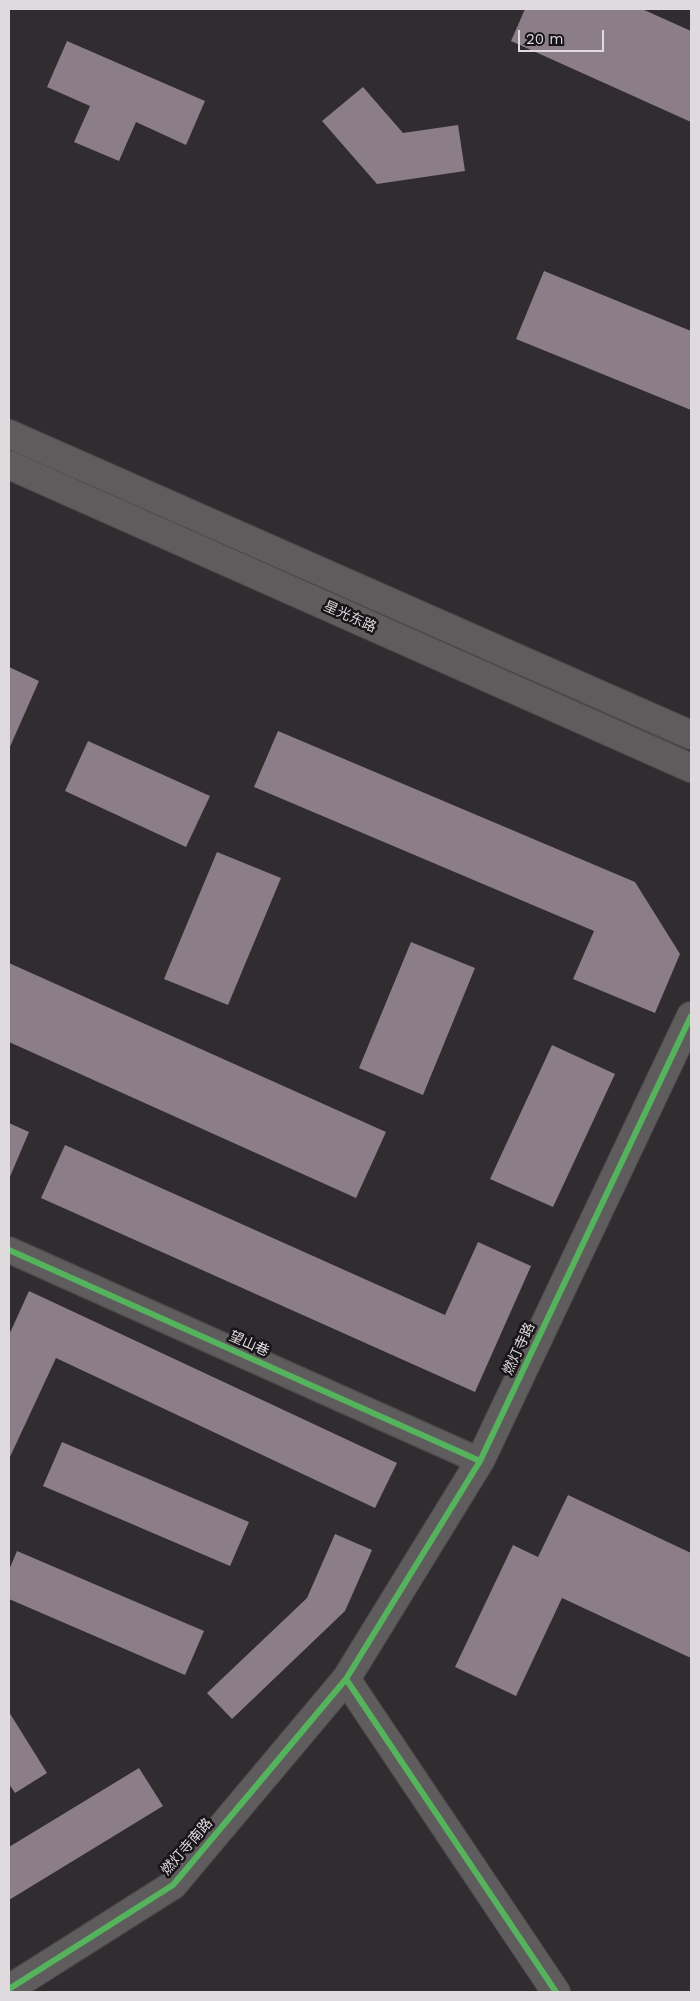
<!DOCTYPE html>
<html>
<head>
<meta charset="utf-8">
<style>
  body { margin:0 }
  #map { position:relative; width:700px; height:2001px; overflow:hidden; background:#312c2f; font-family:"Work Sans",sans-serif }
  canvas { display:block }
  .frame { position:absolute; inset:0; border:10px solid #dfdade; pointer-events:none }
  .scale { position:absolute; left:518px; top:30px; width:86px; height:22px; box-sizing:border-box; border:2px solid #dfdade; border-top:0; padding-left:6px; font-size:15px; line-height:18px; white-space:nowrap; color:#dfdade; -webkit-text-stroke:4px #181417; paint-order:stroke }
</style>
</head>
<body>
<div id="map">
<canvas width="700" height="2001"></canvas>
<div class="frame"></div>
<div class="scale">20 m</div>
</div>
<script>
const c = document.querySelector('canvas').getContext('2d');
c.lineJoin = 'round';
function paint(path, color) {
  c.fillStyle = color;
  c.fill(path, 'evenodd');
}
function poly(rows) {
  const path = new Path2D();
  for (const r of rows) {
    path.moveTo(r[0], r[1]);
    for (let i = 2; i < r.length; i += 2) path.lineTo(r[i], r[i + 1]);
  }
  return path;
}
function trace(path, color, width, dash) {
  c.strokeStyle = color;
  c.lineWidth = width;
  c.lineCap = dash ? 'butt' : 'round';
  c.setLineDash(dash || []);
  c.stroke(path);
}
function label(font, color, halo, rows, align = 'center') {
  c.font = font + ' "Work Sans","Noto Sans SC",sans-serif';
  c.lineWidth = 5;
  c.setLineDash([]);
  c.textBaseline = 'middle';
  c.strokeStyle = halo;
  c.fillStyle = color;
  for (const [text, x, y, turn = 0] of rows) {
    c.save();
    c.translate(x, y);
    c.rotate((+turn || 0) * Math.PI / 180);
    c.textAlign = isNaN(turn) ? turn : align;
    if (halo) c.strokeText(text, 0, 0);
    c.fillText(text, 0, 0);
    c.restore();
  }
}
paint(poly([
  [525,9,642,9,691,31,691,122,511,41],
  [67,41,205,101,186,145,136,122,119,161,74,142,90,106,47,87],
  [363,87,403,133,458,125,465,171,377,184,322,121],
  [544,271,691,331,691,410,516,339],
  [9,667,39,681,9,749],
  [278,731,635,882,680,954,655,1013,573,979,594,931,254,787],
  [88,741,210,796,186,847,65,791],
  [217,852,281,878,228,1005,164,979],
  [411,942,475,968,423,1095,359,1068],
  [9,963,386,1132,356,1198,9,1042],
  [552,1045,615,1074,553,1207,490,1179],
  [9,1123,29,1132,9,1179],
  [65,1145,445,1315,478,1242,531,1266,475,1392,41,1198],
  [29,1291,397,1463,375,1508,56,1358,9,1459,9,1335],
  [62,1442,249,1522,230,1566,43,1486],
  [568,1495,691,1553,691,1658,562,1598,516,1696,455,1667,513,1545,538,1557],
  [335,1534,372,1550,345,1611,232,1719,207,1693,307,1598],
  [17,1551,204,1631,185,1675,9,1599,9,1570],
  [9,1712,47,1773,15,1793,9,1784],
  [139,1768,163,1806,9,1900,9,1847]
]), '#8c7e89');
const street = poly([
  [9,1250,480,1461]
]);
const secondary = poly([
  [9,434,691,735],
  [9,465,691,768],
  [346,1679,556,1992],
  [9,1989,173,1885,346,1679,480,1461,691,1016]
]);
trace(street, '#4c484b', 28);
trace(secondary, '#4c484b', 30);
trace(street, '#5f5c5e', 25);
trace(secondary, '#5f5c5e', 28);
trace(poly([
  [9,1250,480,1461],
  [346,1679,556,1992],
  [9,1989,173,1885,346,1679,480,1461,691,1016]
]), '#56b35d', 6);
label('14px', '#dfdade', '#181417', [
  ["星光东路",350,617,24],
  ["望山巷",249,1344,24],
  ["燃灯寺路",519,1349,-65],
  ["燃灯寺南路",187,1847,-49]
]);
</script>
</body>
</html>
